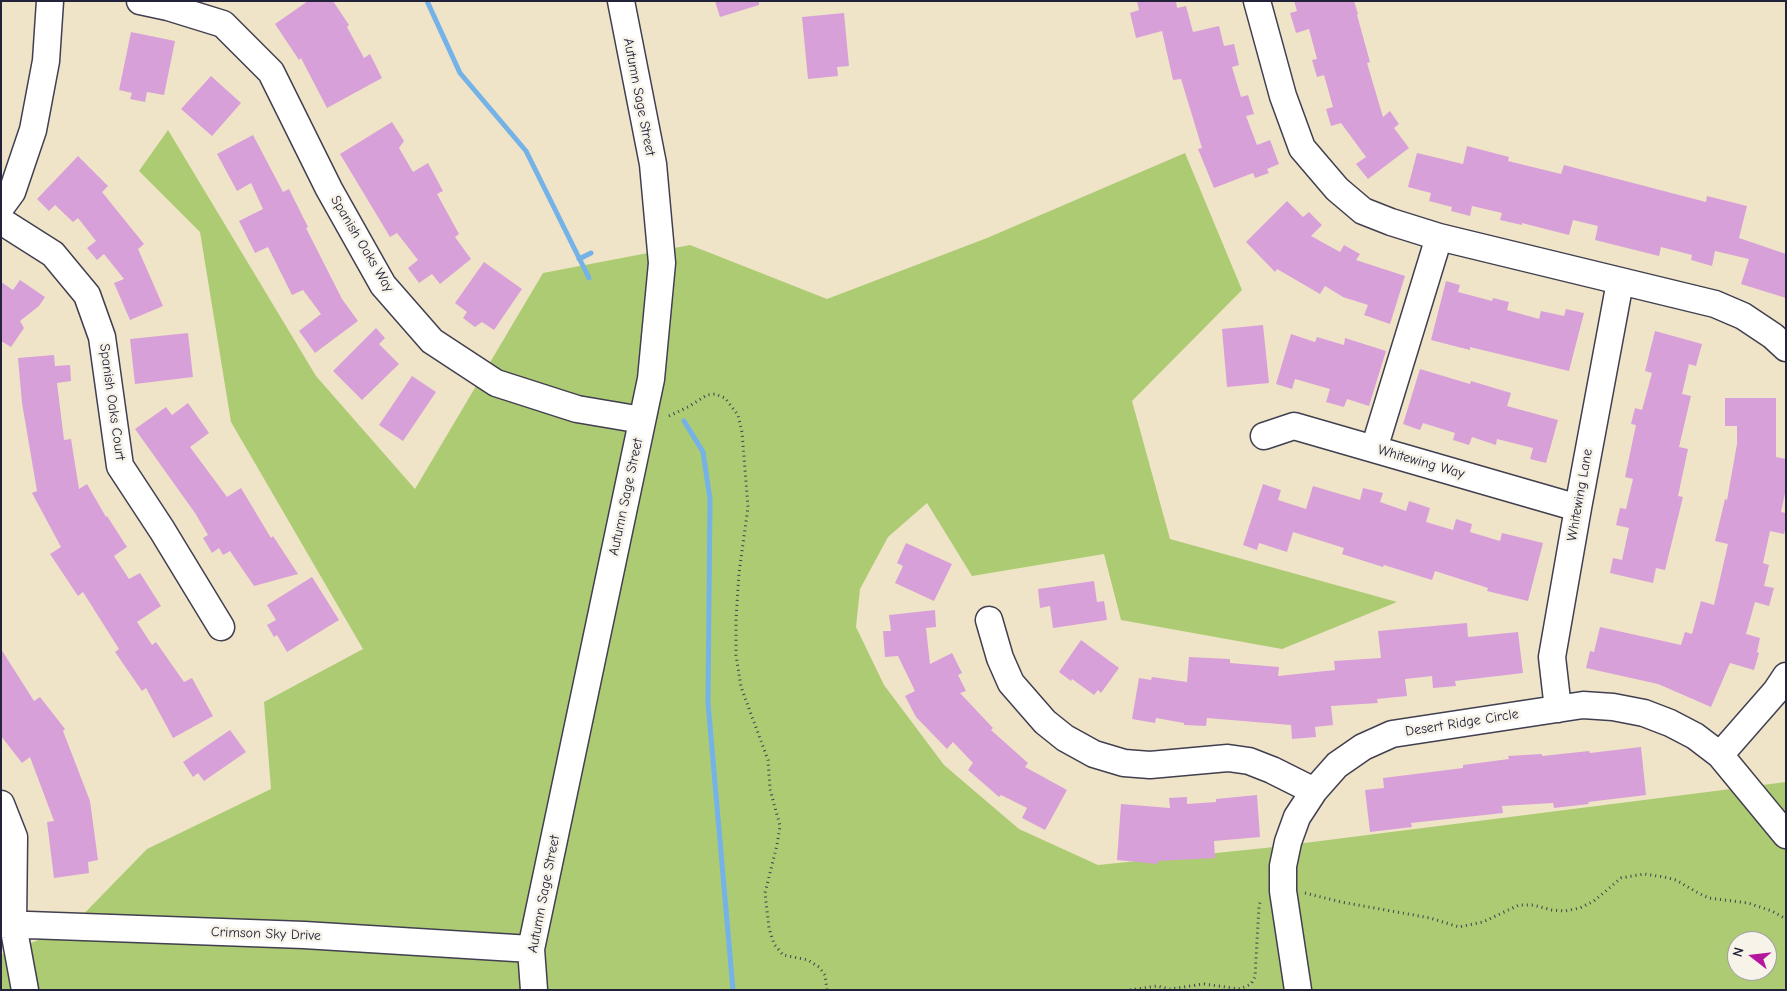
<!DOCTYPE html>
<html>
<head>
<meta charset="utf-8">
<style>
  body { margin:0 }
  #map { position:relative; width:1787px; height:991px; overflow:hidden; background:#efe4c8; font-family:"Comic Neue",sans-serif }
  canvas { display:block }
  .frame { position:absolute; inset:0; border:2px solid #22223b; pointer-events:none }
  .north { position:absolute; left:1727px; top:931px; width:50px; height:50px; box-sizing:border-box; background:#f7f3e8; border:1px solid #a29fa3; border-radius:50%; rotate:286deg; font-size:14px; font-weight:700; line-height:20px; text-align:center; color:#22223b }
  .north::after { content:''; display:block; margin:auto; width:18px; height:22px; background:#b5179e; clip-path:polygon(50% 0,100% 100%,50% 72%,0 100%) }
</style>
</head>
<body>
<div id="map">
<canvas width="1787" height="991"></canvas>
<div class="frame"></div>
<div class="north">N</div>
</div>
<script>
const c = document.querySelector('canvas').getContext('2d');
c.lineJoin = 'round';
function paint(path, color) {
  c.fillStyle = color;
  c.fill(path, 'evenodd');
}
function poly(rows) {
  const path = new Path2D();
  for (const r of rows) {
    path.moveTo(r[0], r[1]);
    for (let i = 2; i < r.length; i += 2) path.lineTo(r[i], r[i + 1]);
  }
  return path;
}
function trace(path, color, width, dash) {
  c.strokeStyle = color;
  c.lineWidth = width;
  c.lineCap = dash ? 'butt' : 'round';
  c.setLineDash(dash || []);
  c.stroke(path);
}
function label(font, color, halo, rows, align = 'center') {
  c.font = font + ' "Comic Neue",sans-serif';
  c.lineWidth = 5;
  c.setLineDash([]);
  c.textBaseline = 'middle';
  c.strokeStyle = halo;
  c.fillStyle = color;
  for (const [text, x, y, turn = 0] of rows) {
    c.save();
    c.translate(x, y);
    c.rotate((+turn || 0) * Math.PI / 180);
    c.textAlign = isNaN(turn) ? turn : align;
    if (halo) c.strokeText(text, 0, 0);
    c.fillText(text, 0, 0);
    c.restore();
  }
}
paint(poly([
  [168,130,316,376,415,489,543,273,690,245,827,299,987,238,1185,153,1242,290,1132,401,1170,539,1397,602,1282,649,1121,620,1104,554,972,576,927,503,888,537,860,589,856,627,884,685,944,765,1019,829,1098,865,1265,848,1786,782,1786,990,1,990,1,955,71,927,147,849,271,789,264,702,363,649,231,422,200,232,139,171],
  [1737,941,1767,941,1767,971,1737,971]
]), '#adcb73');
trace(poly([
  [427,1,460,73,526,151,589,278],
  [579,259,591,253],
  [684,421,703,452,710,499,708,703,733,990]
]), '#74b2e7', 5);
paint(poly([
  [308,1,333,1,349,25,347,27,364,58,370,54,382,78,327,108,301,58,299,60,275,24],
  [715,1,759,1,759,5,720,17],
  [1137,1,1176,1,1177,8,1186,6,1193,32,1219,26,1224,46,1234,44,1239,65,1232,67,1241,97,1248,95,1254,114,1246,116,1257,145,1270,140,1279,164,1267,169,1269,173,1255,178,1253,173,1214,188,1198,149,1202,148,1181,79,1173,80,1162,31,1136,38,1130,13,1139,10],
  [1294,1,1354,1,1358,14,1357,15,1370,62,1367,63,1383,117,1390,111,1399,124,1394,128,1409,148,1368,179,1356,164,1366,157,1341,123,1331,126,1326,109,1333,107,1324,75,1317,77,1312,60,1317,59,1309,29,1296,33,1290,13,1297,11],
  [844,13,849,66,837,67,838,76,808,79,802,17],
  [131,32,175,41,164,95,147,92,145,102,130,99,132,93,119,90],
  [211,76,241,103,212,136,181,109],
  [392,122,404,141,399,148,413,172,428,163,443,191,437,194,459,234,455,237,471,259,440,284,432,274,419,283,408,268,418,260,397,233,390,237,340,154],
  [253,135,283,192,289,189,308,227,306,228,342,299,358,321,315,353,299,331,321,314,303,290,292,295,268,247,255,253,239,221,263,209,251,183,237,191,217,154],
  [1467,146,1509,157,1508,161,1561,174,1564,165,1706,202,1707,196,1747,206,1739,238,1786,254,1786,298,1741,284,1749,259,1715,251,1712,266,1691,260,1692,255,1661,247,1659,256,1595,240,1598,226,1573,220,1569,235,1522,223,1522,225,1500,220,1502,213,1472,206,1470,216,1451,211,1452,207,1429,201,1431,193,1408,187,1417,153,1463,164],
  [78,156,108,186,102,192,144,244,138,249,163,306,130,320,114,283,124,279,104,254,97,260,87,248,96,241,78,218,73,222,55,205,49,211,37,199],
  [1287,201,1303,217,1309,212,1322,225,1311,236,1340,252,1344,245,1360,254,1356,260,1405,276,1390,324,1364,315,1368,305,1343,297,1325,286,1320,294,1277,269,1275,272,1246,242],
  [484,262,522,289,494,330,482,322,475,327,463,318,467,312,455,303],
  [20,280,45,297,39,306,20,321,24,328,11,347,1,341,1,282,13,290],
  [1446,281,1460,285,1458,292,1492,301,1493,298,1509,302,1507,310,1539,319,1541,311,1564,316,1566,309,1584,313,1569,371,1470,347,1470,350,1431,340],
  [1263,325,1269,383,1227,387,1222,329],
  [376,328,385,338,379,344,399,364,362,400,333,371],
  [1655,331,1702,344,1696,366,1689,364,1682,394,1691,396,1679,447,1688,449,1678,496,1683,497,1665,570,1656,568,1653,583,1610,573,1613,558,1622,560,1629,528,1616,525,1620,508,1626,509,1633,479,1625,477,1636,425,1631,424,1635,408,1642,410,1652,373,1645,371],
  [188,333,193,377,135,384,130,339],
  [1291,334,1315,342,1317,337,1344,345,1345,338,1386,351,1369,406,1347,399,1344,407,1326,402,1330,389,1295,379,1292,389,1276,384],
  [54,355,55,366,70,365,71,381,57,383,64,440,71,439,79,489,87,484,106,517,107,516,127,547,114,556,129,579,140,573,161,606,137,622,152,645,156,642,184,682,192,678,213,716,173,738,146,688,142,691,115,652,119,649,83,592,78,596,50,554,61,547,32,493,37,491,22,403,18,358],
  [1420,369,1470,384,1471,381,1511,393,1507,406,1558,420,1546,463,1530,459,1533,448,1497,439,1496,445,1472,437,1469,445,1453,440,1455,433,1423,423,1420,430,1403,424],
  [412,376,436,392,403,441,379,425],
  [1725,398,1776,398,1776,457,1786,459,1786,489,1781,512,1786,513,1786,526,1784,534,1770,531,1763,563,1769,565,1764,586,1774,588,1769,606,1755,602,1746,634,1760,638,1757,652,1759,653,1754,670,1730,663,1711,707,1658,684,1586,668,1590,651,1594,652,1600,627,1681,645,1685,632,1692,634,1701,601,1714,605,1728,544,1715,541,1725,499,1727,500,1737,444,1737,426,1725,426],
  [188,403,209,433,190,447,227,497,241,488,271,538,273,536,298,574,254,586,230,551,223,555,219,548,212,553,203,538,208,535,195,513,135,429,166,407,172,415],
  [1263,484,1281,490,1278,500,1306,509,1313,486,1360,500,1363,488,1383,493,1380,502,1406,511,1409,501,1430,508,1426,522,1453,530,1456,519,1472,524,1470,532,1500,541,1502,533,1543,543,1528,601,1487,591,1488,588,1435,571,1432,580,1384,565,1383,567,1342,554,1344,548,1293,532,1287,552,1259,543,1257,550,1243,545],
  [906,543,952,564,934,601,895,583,903,566,897,563],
  [312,577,339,620,287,652,277,635,274,637,267,625,276,620,267,605],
  [1094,581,1097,602,1104,601,1107,620,1053,628,1050,606,1040,608,1038,589],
  [935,610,936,627,926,628,930,664,952,653,962,673,958,675,966,691,960,693,993,728,991,730,1028,763,1025,767,1067,790,1045,830,1022,818,1027,808,1001,795,999,797,968,770,973,763,953,742,947,749,916,717,905,696,915,691,898,656,885,657,883,631,891,631,889,615],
  [1467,623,1468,637,1518,632,1523,673,1455,681,1456,686,1433,688,1432,676,1405,679,1407,696,1377,699,1378,703,1331,706,1333,725,1315,727,1316,737,1292,739,1291,725,1207,718,1206,726,1184,725,1184,723,1156,718,1155,723,1132,719,1139,678,1151,680,1152,677,1187,682,1189,657,1230,659,1230,663,1279,667,1278,676,1335,670,1334,661,1381,658,1378,631],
  [1081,640,1119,668,1101,693,1098,690,1094,695,1072,679,1071,681,1059,672],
  [1,649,34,701,40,697,65,729,63,731,90,801,98,860,88,862,89,873,54,878,47,822,54,821,30,757,22,763,1,736],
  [230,730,246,752,204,781,198,773,193,777,183,762],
  [1641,747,1646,795,1588,802,1589,804,1554,808,1553,803,1502,806,1503,813,1411,823,1412,827,1370,832,1365,790,1384,788,1383,778,1463,768,1463,765,1509,759,1508,756,1542,754,1542,756,1589,751,1590,753],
  [1257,795,1260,837,1214,841,1215,858,1158,861,1158,864,1117,860,1121,804,1170,808,1169,798,1187,797,1187,804,1216,802,1216,799]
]), '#d8a0d9');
const minor = poly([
  [140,1,168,7,223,24,271,72,329,189,383,285,432,341,496,383,577,409,642,420],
  [1257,1,1283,96,1302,148,1337,189,1363,211,1391,222,1439,237,1715,304,1743,316,1773,336,1786,348],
  [1,207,12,192,33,130,46,61,50,1],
  [1,221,53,254,87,295,102,337,120,466,162,530,221,627],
  [1264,436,1294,426,1578,508],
  [1374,449,1439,237],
  [989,620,1000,658,1011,683,1045,722,1065,738,1094,754,1124,763,1150,765,1228,758,1249,761,1272,770,1314,791],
  [1558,709,1552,657,1578,508,1620,282],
  [1720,755,1776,691,1786,676],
  [1,804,14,837,13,925,25,990],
  [1,924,304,935,531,949],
  [534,990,531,949,651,379,662,263,653,164,621,1],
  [1298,990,1283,891,1283,866,1288,842,1297,817,1314,791,1337,765,1363,747,1392,734,1583,705,1613,707,1644,713,1670,723,1695,736,1720,755,1786,835]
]);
trace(minor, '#413f50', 29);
trace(poly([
  [669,416,688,407,707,395,715,394,725,398,738,415,742,432,748,507,739,573,736,619,736,655,741,687,768,760,770,789,780,826,777,845,765,893,769,928,774,944,783,955,808,960,819,967,825,975,827,990],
  [1305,893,1341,902,1430,918,1459,927,1483,922,1519,905,1533,905,1552,910,1565,911,1580,908,1594,901,1621,878,1644,874,1664,877,1676,880,1698,893,1709,898,1748,903,1772,911,1786,919],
  [1130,990,1157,986,1170,989,1204,984,1240,989,1251,984,1255,977,1259,906,1261,899]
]), '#413f50', 3, [1, 4]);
trace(minor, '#fff', 26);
label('14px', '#22223b', '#f7f3e8', [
  ["Autumn Sage Street",639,97,79],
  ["Spanish Oaks Way",362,244,59],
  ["Spanish Oaks Court",112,402,82],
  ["Whitewing Way",1421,462,16],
  ["Whitewing Lane",1580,495,-80],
  ["Autumn Sage Street",626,497,-78],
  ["Desert Ridge Circle",1462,723,-9],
  ["Autumn Sage Street",544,894,-79],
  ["Crimson Sky Drive",266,934,2]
]);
</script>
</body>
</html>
